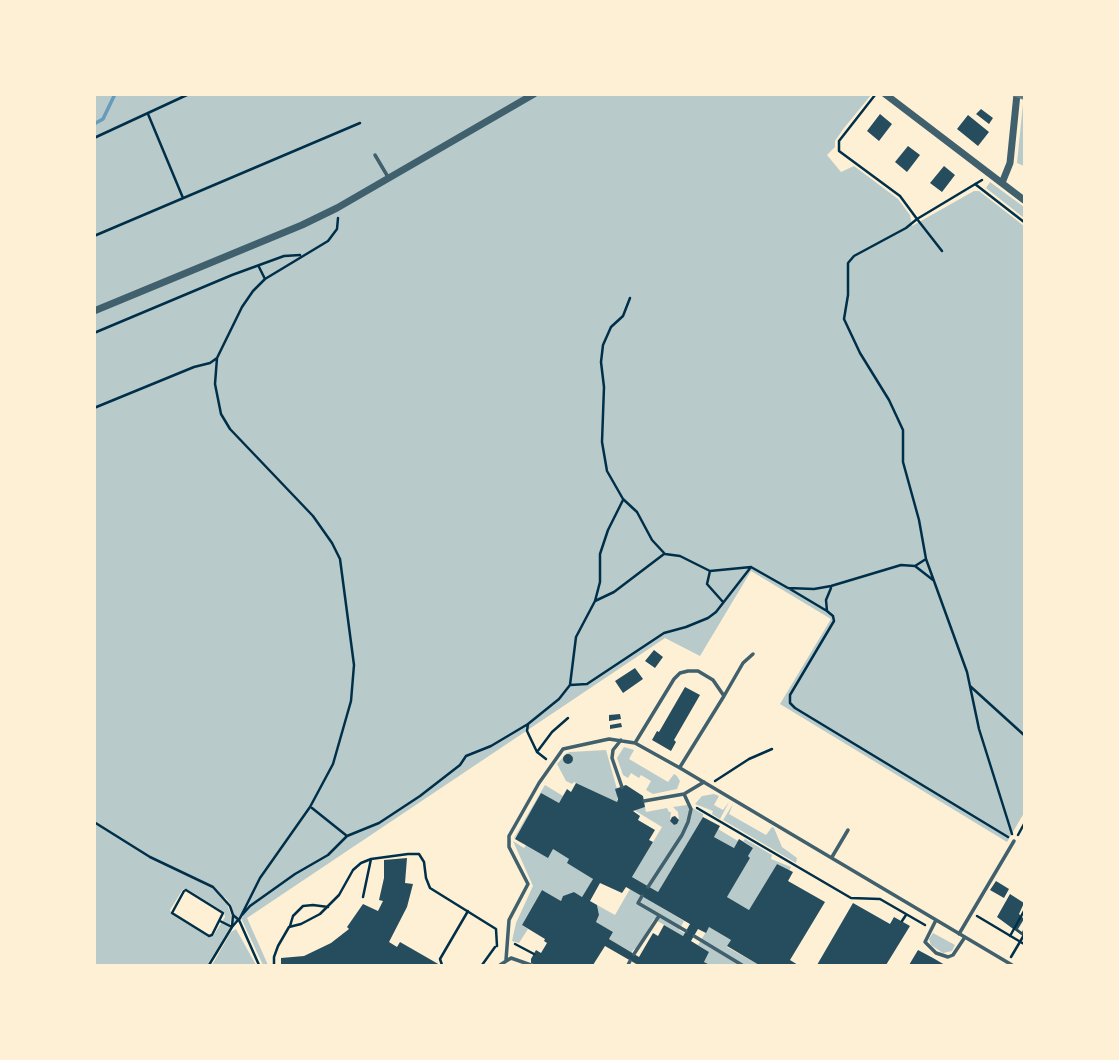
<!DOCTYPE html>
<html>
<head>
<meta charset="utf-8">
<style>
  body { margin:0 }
  #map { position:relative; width:1119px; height:1060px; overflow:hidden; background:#fdf0d5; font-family:"Public Sans",sans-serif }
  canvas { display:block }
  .frame { position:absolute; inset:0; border:96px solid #fdf0d5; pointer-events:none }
</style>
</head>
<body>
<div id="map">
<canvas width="1119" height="1060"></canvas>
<div class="frame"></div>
</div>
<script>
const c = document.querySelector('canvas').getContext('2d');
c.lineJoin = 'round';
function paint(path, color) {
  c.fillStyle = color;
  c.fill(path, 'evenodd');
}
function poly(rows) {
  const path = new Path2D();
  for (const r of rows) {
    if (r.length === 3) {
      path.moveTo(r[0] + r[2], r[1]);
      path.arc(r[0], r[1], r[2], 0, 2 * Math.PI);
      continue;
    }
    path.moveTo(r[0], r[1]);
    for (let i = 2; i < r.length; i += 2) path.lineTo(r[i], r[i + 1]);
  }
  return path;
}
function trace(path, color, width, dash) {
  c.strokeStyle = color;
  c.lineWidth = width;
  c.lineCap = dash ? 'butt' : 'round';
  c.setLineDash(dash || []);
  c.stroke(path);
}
paint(poly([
  [94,95,871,95,844,128,835,141,835,147,827,155,841,172,854,166,898,199,910,215,912,226,974,191,979,191,1024,226,1024,813,1007,842,780,704,831,619,751,571,700,656,665,638,247,918,268,965,263,965,241,918,233,923,232,906,224,896,231,915,230,928,207,965,95,965],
  [183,889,187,889,224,912,225,917,213,936,209,937,171,913,170,910],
  [1023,104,1024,104,1024,166,1017,163],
  [990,182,1024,207,1024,218,986,188],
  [624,747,634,750,629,759,668,782,674,774,677,776,680,781,677,789,653,794,646,790,651,781,641,775,639,778,631,773,628,778,623,775,617,758],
  [606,750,617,789,617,802,574,782,572,784,566,781,557,764,565,755,563,759,565,763,572,762,572,755,565,754,570,752],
  [545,785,563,796,559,803,541,794,515,838,525,846,514,838],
  [714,794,719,796,714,805,723,810,729,802,720,819,712,814,713,811,695,804,702,796],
  [733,804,729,814,766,835,772,827,774,828,782,847,797,858,796,863,723,820],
  [687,805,703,814,703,817,658,892,632,877,662,827,634,810,645,807,646,812,667,808,669,812,671,812,670,821,674,825,677,824,679,820,678,812,673,807],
  [718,829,738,841,734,848,714,837],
  [745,839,772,855,771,859,791,867,789,871,777,864,749,910,727,897,750,858,748,856,753,848,743,841],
  [513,841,524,848,526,845,553,849,569,859,593,879,582,897,574,892,563,896,561,901,542,890,522,925,528,929,519,943,512,941,516,923,533,886],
  [630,889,684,921,679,930,684,933,683,936,654,919,636,950,634,949,631,953,609,939,613,932,596,922,599,915,597,905,615,915],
  [709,927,731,940,727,947,759,965,710,965,704,962,709,952,698,945],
  [236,929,256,965,212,965,231,932],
  [933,933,955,945,952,951,943,953,931,945,929,939]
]), '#b9caca');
trace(poly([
  [94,124,103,119,115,94]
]), '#669bbc', 3.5);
paint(poly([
  [981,109,993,118,989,124,976,114],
  [880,114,892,124,879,141,867,131],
  [968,115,989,132,978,146,957,129],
  [908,146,920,155,907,172,895,162],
  [944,166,955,175,942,192,930,183],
  [654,650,663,657,655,668,645,661],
  [635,668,643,679,623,693,615,681],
  [685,687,700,695,674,740,676,742,671,751,652,740,657,731,659,732],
  [620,714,621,719,609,721,609,715],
  [621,723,622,727,610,729,610,725],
  [568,759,5],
  [576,783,617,802,618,799,615,789,626,785,643,796,645,807,633,811,640,816,638,820,655,830,649,840,653,842,632,877,658,892,703,817,720,826,714,837,734,848,739,839,753,848,748,856,750,858,727,897,749,910,777,864,793,872,788,881,825,902,790,960,798,965,759,965,727,946,731,940,709,927,706,933,698,929,691,941,709,952,704,962,710,965,638,965,605,946,593,965,535,965,531,963,531,959,536,950,541,953,547,943,544,941,545,939,522,925,542,890,561,901,563,896,574,892,582,897,593,879,567,863,569,859,553,849,548,858,515,839,541,793,559,803,567,789,571,792],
  [600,883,622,893,626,887,690,924,683,936,664,925,658,936,653,933,639,957,609,939,613,932,596,922,599,915,597,905,590,901],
  [675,816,679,820,677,824,674,825,670,821,672,817],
  [407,858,405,883,413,884,407,907,389,942,397,947,400,942,440,965,281,965,281,958,304,956,331,943,349,929,347,927,363,904,378,911,383,901,379,900,384,878,384,860],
  [996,881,1009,889,1004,898,990,890],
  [1010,894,1024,903,1019,914,1024,919,1018,929,1022,932,1024,928,1024,937,997,917],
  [853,903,890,924,894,917,910,926,886,965,817,965],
  [918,950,933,958,945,965,909,965]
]), '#264d5e');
trace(poly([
  [875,95,839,141,839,151,900,196,917,219,982,180],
  [148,114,183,198],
  [94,138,189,94],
  [975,184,1024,222],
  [94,236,360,123],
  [942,251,917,219,906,228,854,256,848,263,848,295,844,319,860,353,889,400,903,430,903,462,919,520,926,559,967,672,979,729,1012,834],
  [259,267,265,279],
  [630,298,623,316,611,327,603,345,601,362,604,387,602,442,607,471,623,499,637,512,652,540,665,554,680,556,710,571,751,567],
  [94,333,232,275,284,256,300,255],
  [217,358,215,384,221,414,230,429,313,516,332,543,340,559,354,665,351,701,333,764,310,807,260,878,239,920],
  [94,408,194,367,210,363,217,358,242,307,253,291,265,279,328,241,337,229,338,218],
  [915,566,926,559],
  [710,571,707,584,723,602],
  [790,589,827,611,833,616,834,621,790,695,790,703,795,708,1008,837],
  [595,601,614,592,664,554],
  [827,611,826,600,831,588],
  [570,685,576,637,595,601,600,582,600,554,608,530,623,500],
  [970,686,1024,735],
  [537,752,552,732,568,718],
  [546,759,537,752,527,731,528,724,559,699,570,685,587,684,664,633,686,627,708,618,716,612,751,567,788,588,814,589,831,586,901,565,915,566,933,580],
  [715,781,749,759,772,749],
  [312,808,347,836],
  [697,808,851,898,880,899,925,925],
  [94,822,150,857,213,887,230,906,233,915,239,920,259,965],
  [1018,835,1024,824],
  [186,890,223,913,212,935,209,936,172,913,184,891,186,890],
  [363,897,371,859],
  [242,915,250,906,295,874,328,855,347,836,379,823,420,796,460,765,466,756,491,746,528,724],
  [977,916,1024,944],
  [220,921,232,927,233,915],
  [902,921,906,915],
  [290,926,293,916,303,906,313,905,328,907],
  [1010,936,1024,911],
  [515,944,534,954],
  [1011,957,1024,935],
  [209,965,232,927,238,920],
  [274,965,274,957,278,946,289,927,301,924,320,914,339,895,353,870,361,863,371,859,408,854,419,854,424,862,426,878,430,888,496,929,497,946],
  [442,965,440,959,468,911],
  [482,965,495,947]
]), '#003049', 2.5);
trace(poly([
  [375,155,388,177],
  [724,696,743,663,753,654],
  [621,740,613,750,612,758,622,787],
  [635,743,674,679,680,673,688,671,698,671,713,680,724,696,680,767],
  [644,801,684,794,704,782],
  [832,857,848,830],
  [648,887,682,835,688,822,691,809,684,794],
  [642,896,638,903,686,931],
  [936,920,925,942,936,953,948,957,953,955,965,937],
  [959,934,1014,841],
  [694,936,742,965],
  [634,954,659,916],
  [506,960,509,920,528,884,509,847,509,836,539,783,563,749,609,739,635,743,680,768,1012,965],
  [500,965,511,958,531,965],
  [628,965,630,961]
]), '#3f606c', 3.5);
trace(poly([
  [885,94,1024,200],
  [1002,183,1010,163,1017,94],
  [94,311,302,225,337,208,534,94]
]), '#3f606c', 7);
trace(poly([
  [1012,94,1024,98]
]), '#657d81', 3.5);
</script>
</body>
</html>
